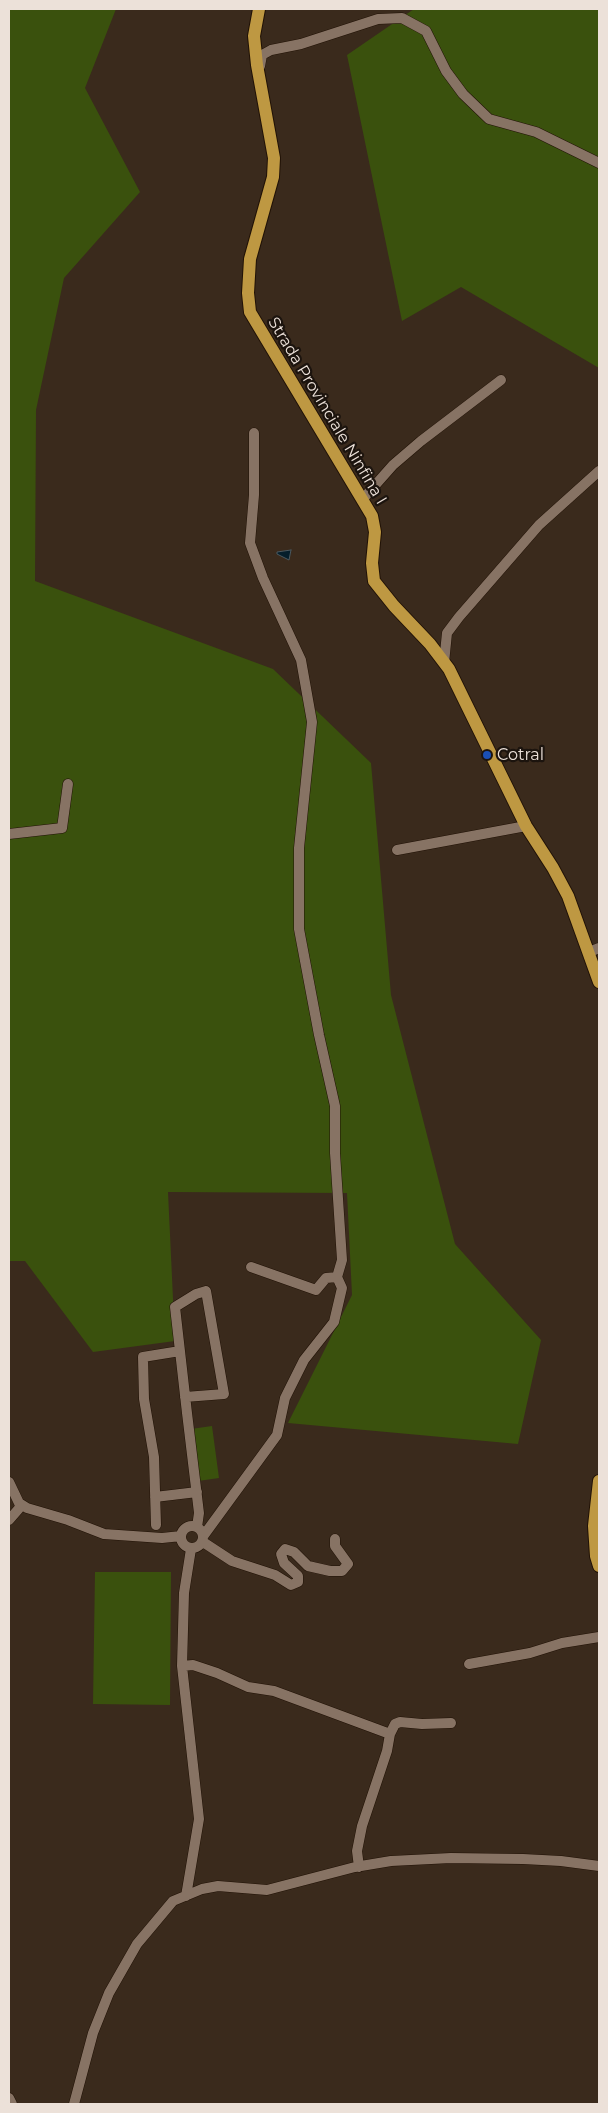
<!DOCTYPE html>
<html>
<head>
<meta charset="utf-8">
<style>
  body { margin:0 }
  #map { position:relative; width:608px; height:2113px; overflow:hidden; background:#3a2a1c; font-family:Montserrat,sans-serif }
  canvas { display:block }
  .frame { position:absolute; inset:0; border:10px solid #ece1d9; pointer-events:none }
</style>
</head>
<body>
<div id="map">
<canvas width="608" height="2113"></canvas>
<div class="frame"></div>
</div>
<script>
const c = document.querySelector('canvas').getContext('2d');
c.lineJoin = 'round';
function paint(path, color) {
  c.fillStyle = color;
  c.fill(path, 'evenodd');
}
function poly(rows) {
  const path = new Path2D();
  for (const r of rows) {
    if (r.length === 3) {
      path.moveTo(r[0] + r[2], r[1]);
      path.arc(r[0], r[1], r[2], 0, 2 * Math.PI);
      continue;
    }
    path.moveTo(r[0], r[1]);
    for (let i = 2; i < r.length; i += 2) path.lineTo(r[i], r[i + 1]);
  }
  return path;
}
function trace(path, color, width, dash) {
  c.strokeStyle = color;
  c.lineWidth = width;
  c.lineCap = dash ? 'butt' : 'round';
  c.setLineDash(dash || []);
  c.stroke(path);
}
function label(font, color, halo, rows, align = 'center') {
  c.font = font + ' Montserrat,sans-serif';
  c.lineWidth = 4.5;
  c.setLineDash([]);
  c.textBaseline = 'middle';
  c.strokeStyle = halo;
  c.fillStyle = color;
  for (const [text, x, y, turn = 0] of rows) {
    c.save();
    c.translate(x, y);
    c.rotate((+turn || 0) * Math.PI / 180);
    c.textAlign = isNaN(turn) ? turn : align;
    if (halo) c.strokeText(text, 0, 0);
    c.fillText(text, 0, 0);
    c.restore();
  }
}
paint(poly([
  [9,9,116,9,85,88,140,192,64,278,36,410,35,581,273,669,371,763,391,995,455,1244,541,1340,518,1444,288,1423,352,1295,347,1193,168,1192,175,1341,93,1352,25,1261,9,1261],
  [414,9,599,9,599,368,461,287,402,321,347,55],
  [212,1426,219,1478,198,1481,191,1429],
  [95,1572,171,1572,170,1705,93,1704]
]), '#3a510d');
const water = poly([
  [291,550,289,560,277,554,277,552,291,550]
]);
paint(water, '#051e2b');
trace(water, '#4a585f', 1);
const minor = poly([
  [260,66,262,55,271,50,301,44,378,19,402,18,426,31,446,71,463,94,489,119,536,132,599,163],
  [254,433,254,495,250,543,263,578,301,660,312,722,299,848,299,929,319,1035,335,1106,335,1153,342,1260,337,1277],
  [362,500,393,465,421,441,501,380],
  [444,663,447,633,459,617,539,525,599,471],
  [9,834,62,828,68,784],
  [397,850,526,826],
  [589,952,599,948],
  [185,1397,224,1394,206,1291,196,1294,175,1307,187,1413,199,1513,197,1527],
  [9,1482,19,1503,27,1508,68,1520,104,1534,162,1538,181,1536],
  [155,1497,197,1492],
  [9,1520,22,1505],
  [156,1525,154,1457,144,1399,143,1357,180,1351],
  [192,1537,11],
  [204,1535,277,1435,285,1398,304,1360,334,1322,342,1288,337,1277,326,1278,316,1290,251,1267],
  [203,1542,232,1561,275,1575,291,1585,298,1582,298,1576,284,1563,281,1554,285,1549,294,1552,308,1566,330,1571,342,1571,348,1564,335,1546,335,1539],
  [469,1664,530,1653,562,1643,599,1637],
  [182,1666,193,1665,217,1673,248,1687,274,1691,390,1734],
  [359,1867,357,1851,362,1826,387,1751,390,1734,395,1724,400,1722,422,1724,451,1723],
  [186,1896,199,1819,182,1666,184,1593,191,1549],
  [9,2098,12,2104],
  [74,2104,93,2033,109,1993,137,1944,173,1901,202,1889,218,1886,267,1890,355,1867,391,1861,451,1858,523,1859,561,1861,599,1866]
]);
const major = poly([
  [259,9,254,36,257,65,274,158,273,177,250,259,248,293,250,312,372,516,375,532,372,563,374,581,394,606,430,644,449,669,526,826,553,868,568,896,599,982],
  [599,1481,594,1526,596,1556,599,1566]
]);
trace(minor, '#211206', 11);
trace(major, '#211206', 14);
trace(minor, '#877364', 10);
trace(major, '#be9842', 12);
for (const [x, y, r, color] of [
  [487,755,5,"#1a4fb4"]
]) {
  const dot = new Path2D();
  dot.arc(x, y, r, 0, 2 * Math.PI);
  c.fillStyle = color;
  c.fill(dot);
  trace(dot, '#1c140e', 2);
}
label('16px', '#ece1d9', '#1c140e', [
  ["Strada Provinciale Ninfina I",327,411,59]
]);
label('16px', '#ece1d9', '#1c140e', [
  ["Cotral",497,755]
], 'left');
</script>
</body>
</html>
